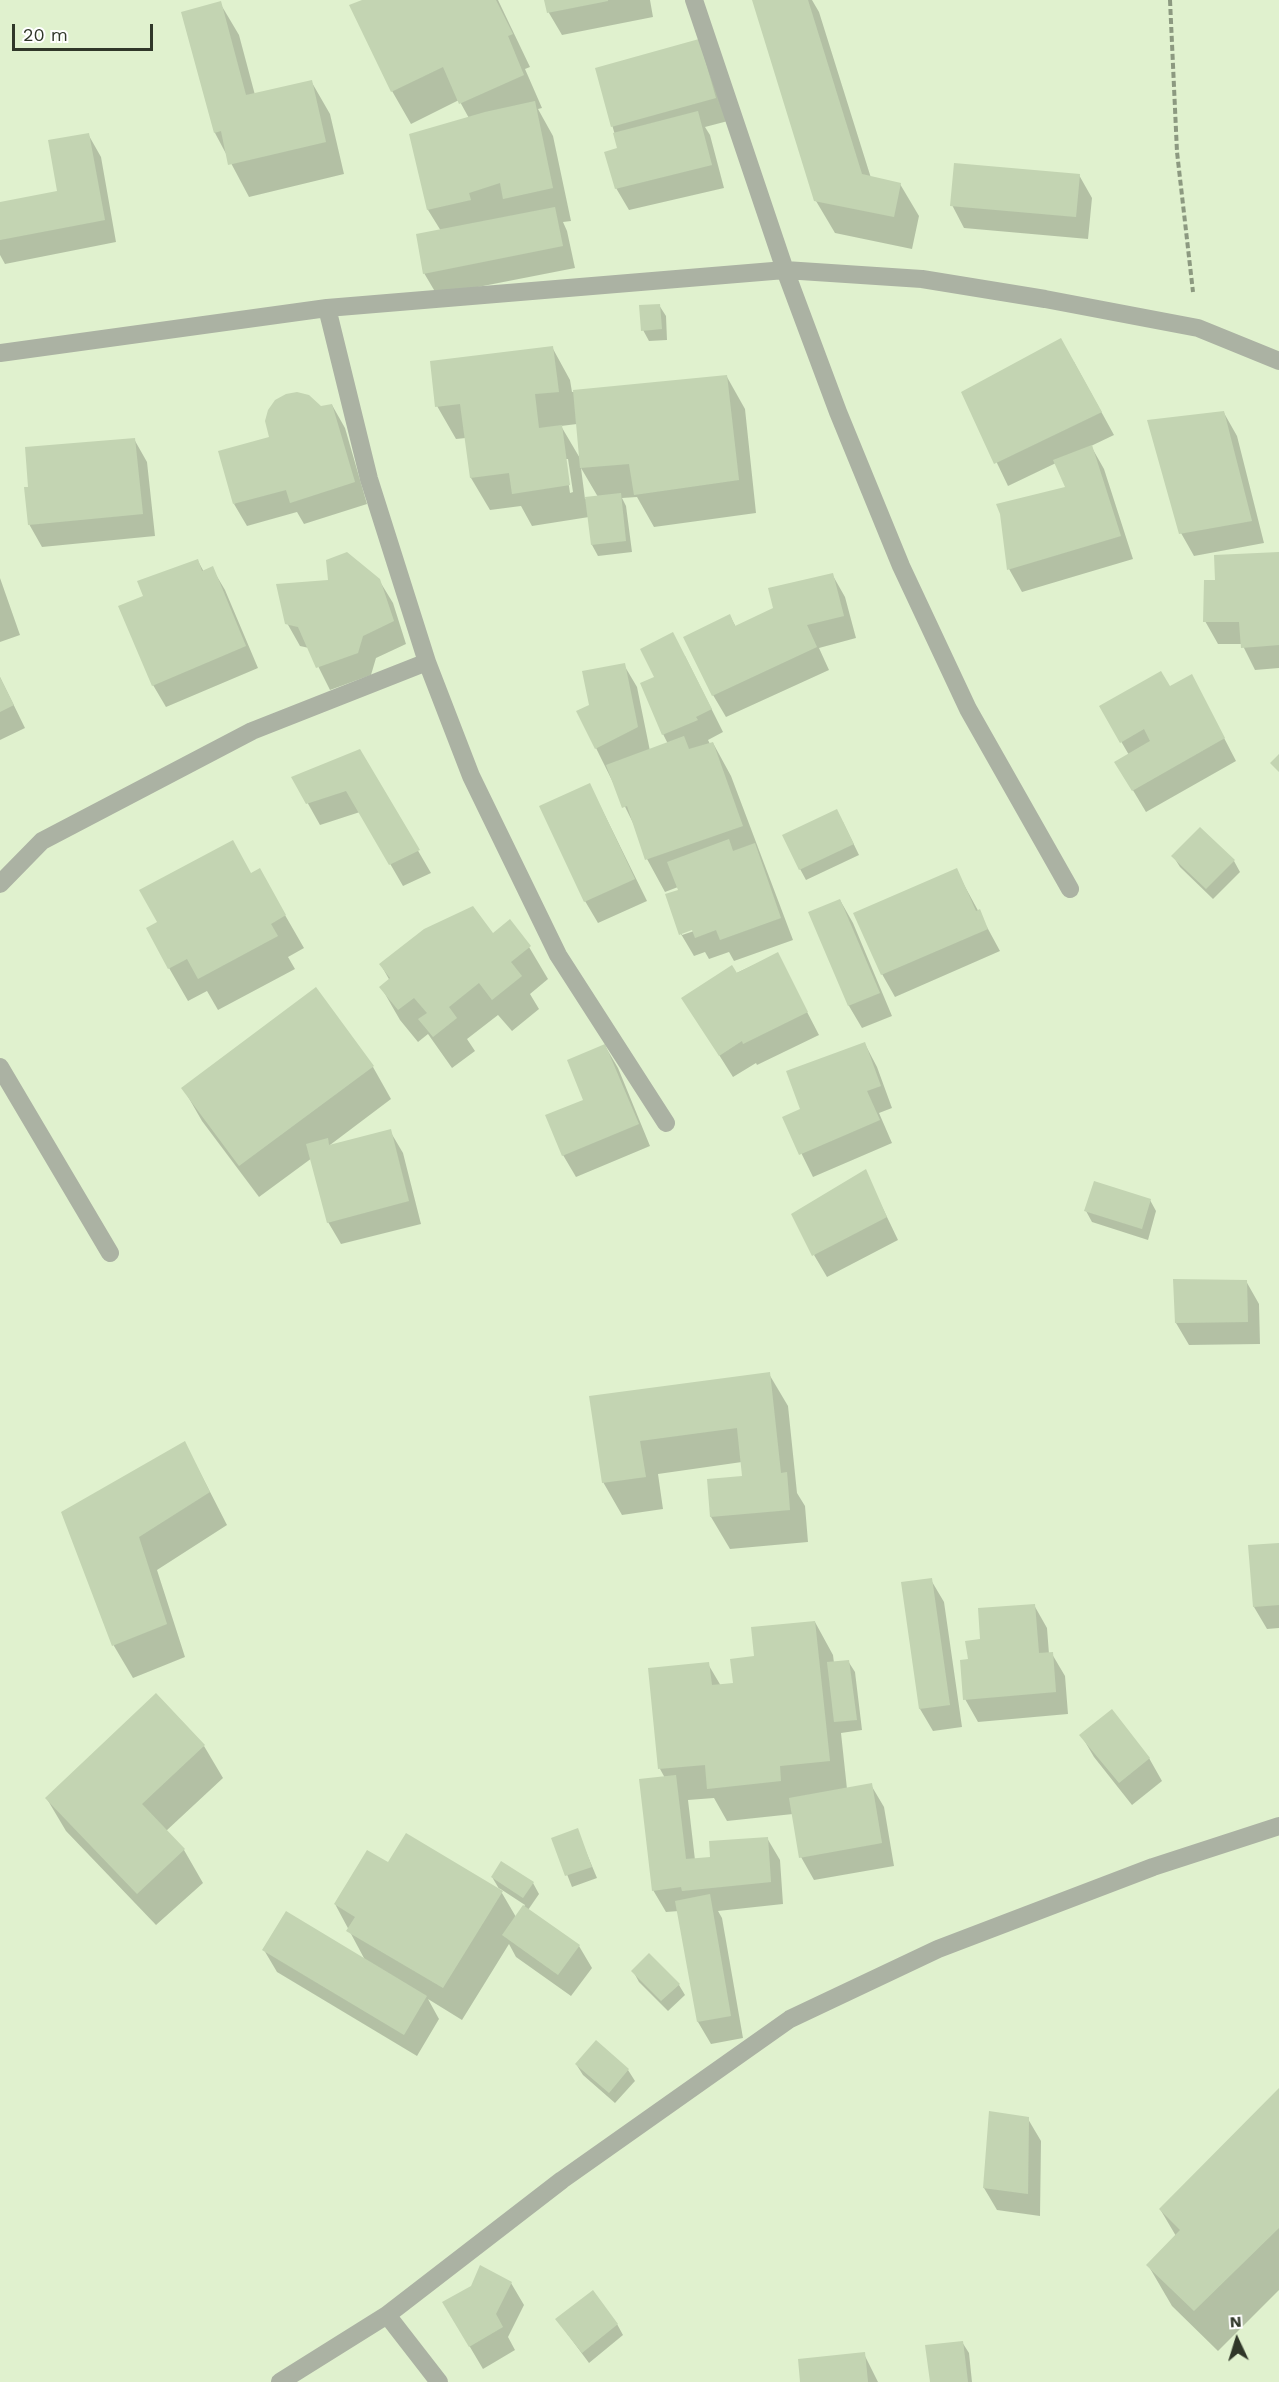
<!DOCTYPE html>
<html>
<head>
<meta charset="utf-8">
<style>
  body { margin:0 }
  #map { position:relative; width:1279px; height:2382px; overflow:hidden; background:#e0f1ce; font-family:"Work Sans",sans-serif }
  canvas { display:block }
  .north { position:absolute; left:1207px; top:2310px; width:60px; height:60px; -webkit-text-stroke:4px #fff; paint-order:stroke; rotate:356deg; font-size:16px; font-weight:700; line-height:24px; text-align:center; color:#303729 }
  .north::after { content:''; display:block; margin:auto; width:21px; height:27px; background:#303729; clip-path:polygon(50% 0,100% 100%,50% 72%,0 100%) }
  .scale { position:absolute; left:12px; top:24px; width:141px; height:27px; box-sizing:border-box; border:3px solid #303729; border-top:0; padding-left:8px; font-size:18px; line-height:21px; white-space:nowrap; color:#303729; -webkit-text-stroke:4px #fff; paint-order:stroke }
</style>
</head>
<body>
<div id="map">
<canvas width="1279" height="2382"></canvas>
<div class="north">N</div>
<div class="scale">20 m</div>
</div>
<script>
const c = document.querySelector('canvas').getContext('2d');
c.lineJoin = 'round';
function paint(path, color) {
  c.fillStyle = color;
  c.fill(path, 'evenodd');
}
function poly(rows) {
  const path = new Path2D();
  for (const r of rows) {
    path.moveTo(r[0], r[1]);
    for (let i = 2; i < r.length; i += 2) path.lineTo(r[i], r[i + 1]);
  }
  return path;
}
function trace(path, color, width, dash) {
  c.strokeStyle = color;
  c.lineWidth = width;
  c.lineCap = dash ? 'butt' : 'round';
  c.setLineDash(dash || []);
  c.stroke(path);
}
paint(poly([
  [364,0,498,0,530,67,525,69,542,108,538,109,553,136,571,221,563,222,567,231,575,268,437,295,424,273,441,231,428,210,411,135,470,120,459,100,411,124,392,91],
  [546,0,650,0,653,17,562,35,549,13],
  [753,0,812,0,819,12,871,178,900,184,919,216,912,249,835,233,816,201],
  [220,3,239,35,255,95,311,81,330,114,344,174,249,197,215,133,183,13],
  [699,40,728,121,705,127,710,135,724,188,629,210,616,188,619,149,596,69],
  [88,134,101,157,116,242,5,264,0,255,0,204,58,192],
  [1079,175,1092,198,1088,239,964,228,952,205],
  [659,305,666,316,667,340,649,341,643,330],
  [552,347,570,380,572,392,727,377,745,409,756,513,654,527,637,497,622,498,626,506,632,552,598,556,592,545,589,517,532,526,521,506,490,510,471,478,466,438,456,439,437,406],
  [577,424,581,460,561,426],
  [565,459,568,459,573,492,570,493],
  [581,468,598,497,585,499],
  [1074,362,1114,435,1091,446,1104,469,1133,559,1022,592,1009,569,1068,488,1056,463,1008,486,963,392],
  [332,405,345,428,367,504,304,524,297,512,247,526,234,504,270,438,320,408],
  [1224,413,1237,436,1264,543,1194,556,1181,533],
  [134,439,147,462,155,536,42,547,29,524],
  [1279,553,1279,668,1255,670,1242,644,1218,644,1205,621,1217,581],
  [198,561,204,572,212,568,225,590,258,668,166,707,153,685,145,597],
  [832,574,845,597,856,638,819,648,829,670,726,717,713,695,730,616,736,627,775,609],
  [0,578,20,635,0,642],
  [379,580,393,603,406,644,376,658,371,675,330,690,309,648,300,646,287,623],
  [685,656,723,732,708,740,710,744,713,743,731,776,793,940,734,961,729,952,709,959,705,952,694,956,681,934,678,887,665,892,647,859,636,829,596,748,590,706,624,665,637,687,650,751,668,744,663,734,656,678],
  [699,926,700,929,682,935,682,932],
  [1192,676,1236,761,1146,812,1116,762,1129,755,1101,707,1169,687],
  [0,677,25,728,0,740],
  [360,751,431,873,403,886,360,812,320,825,293,777],
  [590,785,647,901,598,923,585,901],
  [843,822,859,855,806,880,800,869],
  [1173,856,1234,861,1240,872,1213,899,1180,867],
  [259,870,304,948,288,957,295,969,218,1010,207,991,188,1001,169,968,251,875],
  [956,870,1000,951,895,997,882,974],
  [840,900,853,923,892,1016,862,1028,849,1006,810,913],
  [493,935,529,947,548,979,530,994,539,1009,512,1031,498,1015,467,1039,475,1051,452,1068,428,1034,418,1042,400,1020,381,987,390,981,381,965],
  [777,954,819,1035,757,1065,756,1063,733,1077,683,998],
  [865,1044,877,1067,892,1108,879,1113,892,1143,813,1177,784,1118,802,1109],
  [605,1046,618,1068,650,1146,576,1177,563,1155],
  [373,1067,391,1099,326,1148,390,1131,403,1153,421,1224,341,1244,328,1222,312,1158,259,1197,202,1121,183,1088],
  [865,1171,898,1240,827,1277,814,1255],
  [1150,1200,1156,1211,1148,1240,1092,1222,1086,1211],
  [1246,1281,1259,1304,1260,1344,1189,1345,1176,1323],
  [769,1374,788,1406,797,1493,805,1506,808,1542,730,1549,711,1517,708,1481,744,1478,742,1462,658,1474,663,1509,622,1515,603,1482,591,1397],
  [185,1443,227,1525,157,1570,185,1657,133,1678,114,1646,63,1513],
  [1279,1545,1279,1628,1267,1629,1254,1607],
  [931,1580,944,1602,962,1727,933,1731,920,1709],
  [1034,1605,1047,1628,1049,1654,1052,1654,1065,1676,1068,1714,978,1722,965,1699,969,1660,982,1641],
  [815,1622,833,1655,834,1663,848,1661,855,1672,862,1730,841,1733,847,1789,871,1785,884,1807,894,1866,814,1880,801,1857,793,1814,727,1821,714,1798,688,1800,695,1860,712,1858,767,1838,780,1860,783,1904,718,1911,722,1918,743,2038,711,2044,698,2022,679,1911,666,1912,653,1890,665,1778,660,1769,650,1669,708,1664,721,1686,734,1685,756,1657],
  [1081,1735,1149,1758,1162,1781,1132,1805,1094,1757],
  [204,1746,223,1778,166,1831,184,1850,203,1883,156,1925,66,1831,47,1799],
  [577,1830,597,1878,572,1887,553,1839],
  [388,1864,501,1892,492,1877,533,1883,539,1894,528,1910,579,1946,592,1968,571,1996,516,1957,509,1944,462,2020,428,1999,439,2019,417,2056,277,1972,264,1950,365,1960,335,1904],
  [499,1888,525,1905,516,1917],
  [633,1971,679,1985,685,1995,668,2011,639,1982],
  [596,2042,628,2070,635,2081,615,2103,583,2075,576,2064],
  [1279,2090,1279,2290,1218,2351,1172,2306,1148,2265,1176,2236,1160,2209],
  [1028,2119,1041,2141,1040,2216,997,2210,984,2188],
  [511,2283,524,2305,508,2337,515,2350,483,2369,457,2325],
  [557,2320,617,2324,623,2335,589,2363],
  [962,2342,969,2353,972,2382,931,2382],
  [864,2354,878,2382,801,2382]
]), '#0003');
paint(poly([
  [362,0,496,0,513,34,508,36,524,75,459,104,443,67,391,92,349,5],
  [544,0,608,0,608,1,547,13],
  [752,0,808,0,862,174,901,183,894,217,814,201],
  [221,1,246,95,312,80,326,142,228,165,221,131,214,133,181,12],
  [699,39,716,98,611,127,595,68],
  [535,101,553,188,503,199,500,183,469,193,471,200,427,210,409,134,485,112],
  [698,111,712,165,615,189,604,152,617,148,613,133],
  [89,133,105,220,0,240,0,202,57,191,48,140],
  [954,163,1080,174,1076,217,950,206],
  [555,207,563,246,423,274,416,234],
  [660,304,662,329,641,331,639,305],
  [1061,338,1102,412,994,464,961,392],
  [553,346,559,392,535,394,539,428,562,425,570,485,512,494,509,473,470,478,460,404,435,407,430,361],
  [727,375,739,480,634,495,629,464,580,468,573,390],
  [297,392,309,395,321,406,332,404,355,482,290,503,286,490,233,504,218,451,269,437,265,421,268,410,275,400,286,394],
  [1224,411,1252,521,1179,534,1147,420],
  [135,438,143,514,28,525,24,487,28,487,25,447],
  [1092,445,1121,536,1007,570,1000,514,996,504,1065,487,1053,460],
  [621,493,626,541,591,545,585,497],
  [347,552,380,579,394,621,363,636,358,653,316,668,298,627,285,624,276,584,328,580,326,560],
  [1279,552,1279,645,1241,648,1239,622,1203,622,1204,580,1215,580,1214,555],
  [198,559,202,571,213,566,246,646,152,686,118,606,143,596,137,581],
  [833,573,844,616,807,625,817,647,712,696,683,637,730,614,735,626,773,608,768,588],
  [673,632,712,709,696,717,698,720,662,735,640,683,654,677,640,649],
  [625,663,638,727,595,749,576,711,589,705,582,671],
  [1161,671,1170,686,1192,674,1225,738,1132,791,1114,762,1150,741,1144,729,1120,743,1099,706],
  [0,677,14,705,0,712],
  [684,736,689,749,713,742,743,826,645,860,627,806,622,808,606,765],
  [360,749,420,850,389,865,346,791,306,804,291,777],
  [1279,754,1279,772,1270,763],
  [590,783,635,879,584,902,539,806],
  [837,809,854,844,799,870,782,835],
  [1200,827,1235,860,1206,889,1171,856],
  [729,839,733,851,755,843,781,918,720,940,716,930,695,938,692,930,679,935,665,894,678,890,667,862],
  [233,840,251,873,260,868,286,915,271,924,278,936,198,979,187,959,168,969,146,928,157,922,139,890],
  [957,868,976,911,980,909,988,929,881,975,853,913],
  [840,899,880,993,848,1006,808,912],
  [473,906,493,933,510,919,531,946,511,962,522,976,492,1000,479,983,449,1007,457,1018,433,1037,418,1019,427,1013,414,998,398,1010,379,987,390,978,379,964,424,929],
  [778,952,808,1012,743,1044,742,1041,719,1056,681,998,732,965,737,973],
  [316,987,374,1066,239,1166,181,1088],
  [865,1042,881,1086,867,1091,880,1120,799,1155,782,1117,800,1109,786,1071],
  [605,1044,639,1124,562,1156,545,1115,583,1100,567,1060],
  [391,1129,409,1201,327,1223,306,1144,328,1138,329,1145],
  [866,1169,887,1217,812,1256,791,1214],
  [1094,1181,1151,1199,1142,1229,1084,1211],
  [1173,1279,1247,1280,1248,1322,1175,1323],
  [770,1372,781,1473,787,1472,790,1510,710,1517,707,1479,742,1476,737,1428,640,1441,646,1477,602,1483,589,1396],
  [185,1441,210,1492,139,1537,167,1624,112,1646,61,1512],
  [1279,1543,1279,1605,1253,1607,1248,1545],
  [932,1578,950,1705,919,1709,901,1582],
  [1035,1604,1039,1653,1053,1652,1056,1692,963,1700,960,1660,968,1659,965,1641,980,1639,978,1608],
  [815,1621,830,1761,780,1766,781,1781,707,1789,705,1765,658,1769,648,1668,709,1662,712,1685,733,1683,730,1659,754,1656,751,1627],
  [849,1660,857,1720,834,1722,827,1662],
  [156,1693,205,1745,142,1804,185,1849,137,1894,45,1798],
  [1112,1709,1150,1758,1119,1783,1079,1735],
  [676,1775,686,1859,710,1857,709,1841,768,1837,771,1882,682,1891,681,1887,652,1891,639,1779],
  [872,1783,882,1843,799,1858,789,1798],
  [578,1828,592,1867,565,1876,551,1838],
  [406,1833,503,1891,443,1988,346,1931,355,1917,334,1904,367,1850,388,1862],
  [501,1861,534,1882,523,1898,491,1877],
  [710,1894,731,2016,697,2022,675,1901],
  [523,1905,580,1945,558,1975,502,1935],
  [286,1911,427,1996,404,2035,262,1950],
  [649,1953,680,1984,661,2001,631,1971],
  [596,2040,629,2069,609,2093,575,2064],
  [1279,2088,1279,2228,1194,2311,1146,2265,1180,2230,1159,2209],
  [989,2111,1029,2117,1028,2194,983,2188],
  [480,2265,512,2282,496,2314,503,2327,469,2347,442,2302,471,2286],
  [593,2290,618,2324,582,2353,555,2319],
  [963,2341,968,2382,930,2382,925,2345],
  [865,2352,868,2382,800,2382,798,2359]
]), '#c3d4b2');
trace(poly([
  [1170,0,1177,152,1193,292]
]), '#8c9980', 4, [6, 3]);
trace(poly([
  [694,0,785,270,838,412,901,566,968,709,1070,889],
  [327,308,369,479,427,662,471,776,558,955,666,1123],
  [0,353,327,308,785,270,922,279,1045,299,1198,328,1279,361],
  [0,884,42,841,252,731,427,662],
  [0,1067,110,1253],
  [387,2315,439,2382],
  [280,2382,387,2315,562,2180,790,2019,938,1949,1153,1867,1279,1826]
]), '#abb2a3', 18);
</script>
</body>
</html>
